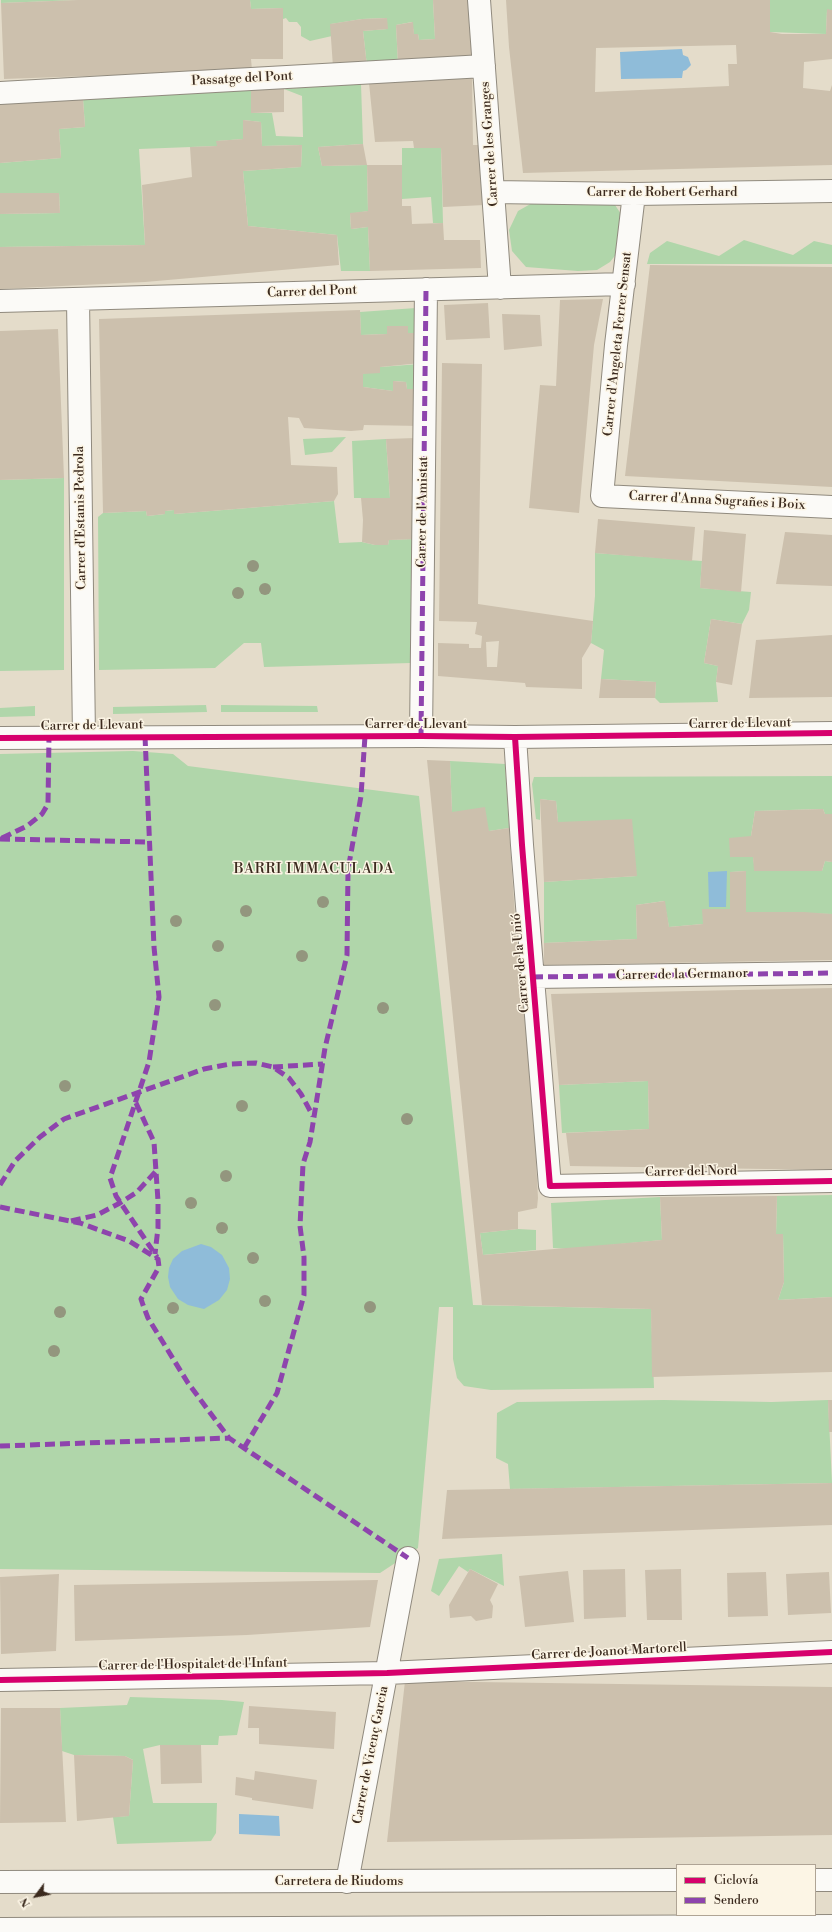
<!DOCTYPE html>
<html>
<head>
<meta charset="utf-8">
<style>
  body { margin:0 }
  #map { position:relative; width:832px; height:1932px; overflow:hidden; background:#e4dcca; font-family:"Libre Bodoni",serif }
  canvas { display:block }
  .legend { position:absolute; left:676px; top:1864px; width:140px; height:52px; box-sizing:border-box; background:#fcf5e5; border:1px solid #afa495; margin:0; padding:5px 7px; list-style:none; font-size:12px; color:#3b2a1e }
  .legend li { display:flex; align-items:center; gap:8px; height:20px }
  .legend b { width:20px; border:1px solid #afa495 }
  .north { position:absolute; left:16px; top:1876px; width:40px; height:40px; -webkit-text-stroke:3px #fcf5e5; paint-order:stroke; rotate:238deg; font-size:11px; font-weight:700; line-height:16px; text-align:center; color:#3b2a1e }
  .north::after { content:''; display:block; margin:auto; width:14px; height:18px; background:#3b2a1e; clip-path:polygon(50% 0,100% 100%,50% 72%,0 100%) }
</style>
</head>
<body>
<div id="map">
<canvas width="832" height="1932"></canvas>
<ul class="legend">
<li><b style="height:5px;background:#d6006c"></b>Ciclovía</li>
<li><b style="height:5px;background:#8e44ad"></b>Sendero</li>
</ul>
<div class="north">N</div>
</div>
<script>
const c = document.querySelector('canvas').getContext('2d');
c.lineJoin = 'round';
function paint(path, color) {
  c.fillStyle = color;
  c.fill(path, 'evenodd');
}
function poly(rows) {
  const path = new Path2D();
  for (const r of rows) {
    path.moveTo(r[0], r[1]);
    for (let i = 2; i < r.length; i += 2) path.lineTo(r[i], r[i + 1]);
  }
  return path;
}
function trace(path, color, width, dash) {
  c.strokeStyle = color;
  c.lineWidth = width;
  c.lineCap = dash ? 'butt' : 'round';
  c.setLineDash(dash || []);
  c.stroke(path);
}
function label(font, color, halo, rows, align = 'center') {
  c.font = font + ' "Libre Bodoni",serif';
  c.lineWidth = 3;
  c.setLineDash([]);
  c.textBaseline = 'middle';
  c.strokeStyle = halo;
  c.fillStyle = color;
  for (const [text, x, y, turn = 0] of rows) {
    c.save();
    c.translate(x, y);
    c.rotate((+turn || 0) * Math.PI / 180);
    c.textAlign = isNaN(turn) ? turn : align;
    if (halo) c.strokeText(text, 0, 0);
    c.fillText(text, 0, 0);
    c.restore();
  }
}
paint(poly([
  [1,0,78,0,1,3],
  [250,0,433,0,435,39,419,40,418,34,414,34,412,22,396,25,398,63,367,66,363,31,387,29,387,18,362,19,331,24,332,36,310,41,301,36,301,27,297,22,289,22,286,18,283,19,283,8,251,9],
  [770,0,832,0,832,10,827,10,826,34,770,32],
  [361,84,363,144,318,147,322,166,367,165,368,211,350,214,351,229,368,227,370,271,341,271,337,235,248,226,243,171,301,167,302,145,262,146,261,122,243,120,243,139,217,141,217,146,139,149,145,245,0,247,0,214,60,213,59,193,0,193,0,163,61,158,59,129,85,127,83,99,251,89,251,113,272,113,276,136,303,137,302,96,284,89],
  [402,148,441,148,443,223,433,223,431,197,402,199],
  [534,202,613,202,621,214,621,248,610,262,597,270,578,271,526,267,512,251,509,230,518,211],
  [744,240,793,255,814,241,832,245,832,264,647,264,650,253,667,241,719,256],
  [416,308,418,333,408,333,408,326,388,326,387,334,361,335,360,312],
  [420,364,419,389,407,389,406,382,394,381,393,391,363,387,363,374,380,367],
  [346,437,332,452,305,455,303,439],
  [386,439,390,498,354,498,352,441],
  [64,478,64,670,0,671,0,480],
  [334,501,339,543,362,542,375,545,388,545,389,540,413,539,411,663,264,667,261,643,244,643,215,668,99,670,98,517,103,513,146,511,147,516,165,514,165,511,174,510,174,514],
  [595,553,702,561,700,588,751,592,749,610,742,624,711,619,704,663,718,666,716,682,718,702,660,703,655,698,656,682,601,679,604,650,591,643,595,596],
  [206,705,207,712,113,714,113,707],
  [221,705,317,706,318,712,221,712],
  [35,706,35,716,0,717,0,708],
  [133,751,173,754,188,766,419,796,473,1305,651,1309,654,1388,491,1390,464,1386,457,1378,453,1359,453,1307,439,1307,418,1548,380,1573,0,1569,0,754],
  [450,761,505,764,509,828,489,831,452,812],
  [832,776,832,814,825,814,823,809,755,811,751,836,730,857,753,857,755,871,822,871,825,861,832,862,832,914,746,912,746,871,731,872,730,909,703,909,703,924,669,927,664,901,636,905,637,939,544,943,544,882,637,876,558,822,556,801,540,799,540,820,536,819,532,784,534,777],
  [648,1081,649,1129,562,1133,559,1085],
  [832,1195,832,1297,778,1300,784,1282,783,1234,776,1234,777,1196],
  [660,1197,662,1240,568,1249,553,1248,551,1203],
  [518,1229,536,1230,536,1250,483,1255,480,1233],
  [664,1400,772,1402,828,1400,832,1483,510,1489,508,1464,496,1458,497,1413,517,1402],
  [502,1554,504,1586,470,1569,468,1572,459,1566,439,1596,431,1591,439,1559],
  [130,1697,222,1700,244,1702,237,1735,219,1736,218,1745,160,1745,143,1749,153,1803,217,1803,216,1833,211,1841,117,1844,113,1817,129,1816,133,1760,125,1756,74,1755,62,1751,60,1708,127,1705]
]), '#b0d6aa');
paint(poly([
  [682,49,683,55,688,57,691,65,686,70,683,71,682,78,621,79,620,52],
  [727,871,726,907,709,907,708,872],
  [201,1244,211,1247,222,1255,229,1268,230,1279,227,1290,219,1300,204,1309,188,1305,178,1299,170,1287,168,1277,169,1268,173,1259,182,1251],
  [239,1814,279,1816,280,1836,239,1834]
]), '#8fbcd9');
paint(poly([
  [78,0,250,0,251,9,283,8,283,59,251,59,252,70,4,79,1,3],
  [433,0,471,0,475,57,398,63,396,25,413,22,414,34,418,34,419,40,435,39],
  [506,0,770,0,770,32,782,34,826,34,827,9,832,10,832,59,804,62,803,88,830,91,832,85,832,165,523,173,509,47],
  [736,45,737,64,728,64,729,86,595,92,596,48],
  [387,18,388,29,363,31,367,66,333,67,330,24,362,19],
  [472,73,473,145,483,145,485,205,443,207,441,148,414,148,413,141,375,142,369,83],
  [251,89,284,89,284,112,251,113],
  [83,99,85,127,59,129,61,158,0,163,0,104],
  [243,120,261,122,262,146,302,145,301,167,243,171,248,226,337,235,339,265,145,282,0,289,0,247,145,245,142,185,192,177,190,147,217,146,216,141,243,139],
  [363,144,367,165,322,166,318,147],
  [367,165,402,165,402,206,411,206,412,224,443,223,444,240,480,240,481,268,370,271,368,227,351,229,350,213,368,211],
  [0,193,59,193,60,213,0,214],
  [650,265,832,267,832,487,625,476],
  [603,299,594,345,579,513,529,508,540,385,556,386,560,300],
  [488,303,490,338,446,340,444,305],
  [360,310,361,335,387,334,387,326,408,326,408,333,418,333,421,363,380,367,380,373,363,374,363,387,393,391,393,381,406,382,407,389,421,389,421,426,364,425,363,430,351,431,304,428,299,418,288,417,291,465,337,467,338,494,334,501,174,514,174,510,165,511,165,514,147,516,146,511,103,513,99,319],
  [502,314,540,315,542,346,504,350],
  [58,329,64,478,0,480,0,331],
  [442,363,482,364,478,604,593,621,591,643,582,658,582,689,526,687,525,683,438,676,438,643,469,644,469,648,481,648,482,636,475,634,477,622,439,621],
  [499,641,497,667,487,667,486,642],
  [415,438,419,539,389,540,388,545,375,545,362,542,363,520,361,498,390,498,386,439],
  [598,519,695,527,692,561,595,553],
  [704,530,746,534,741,592,700,588],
  [785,532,832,535,832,586,776,584],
  [711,619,742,624,732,685,716,682,718,666,704,663],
  [832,635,832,697,749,698,756,640],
  [601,679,656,682,655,698,599,698],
  [427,760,450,761,452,812,485,807,489,831,509,828,516,931,532,1084,538,1198,537,1208,518,1212,518,1229,480,1233,483,1255,662,1240,660,1197,777,1196,776,1234,783,1234,784,1282,778,1300,832,1297,832,1372,652,1377,651,1309,482,1305],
  [540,799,556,801,558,822,632,819,637,876,544,882],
  [823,809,825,814,832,814,832,862,825,861,822,871,754,871,753,857,730,857,729,838,751,836,755,811],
  [746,871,746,912,804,912,832,914,832,960,544,965,544,943,637,939,636,905,665,901,669,927,703,924,702,909,730,909,730,872],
  [832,988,832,1170,570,1166,566,1133,649,1129,648,1081,559,1085,551,994],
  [828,1400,832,1400,832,1432,829,1432],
  [832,1483,832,1525,442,1539,447,1490],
  [470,1569,498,1584,490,1600,493,1606,492,1618,476,1621,471,1616,450,1618,449,1605],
  [625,1569,626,1617,584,1619,583,1570],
  [681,1569,682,1620,647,1620,645,1570],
  [568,1571,574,1622,525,1627,519,1576],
  [766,1572,768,1616,728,1617,727,1573],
  [829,1572,831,1613,788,1615,786,1574],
  [59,1574,56,1651,1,1654,0,1577],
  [378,1580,370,1627,247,1635,75,1641,74,1585],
  [405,1681,832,1687,832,1835,387,1842],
  [249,1706,336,1712,334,1749,259,1744,259,1728,248,1728],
  [1,1708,60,1708,66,1822,0,1823],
  [160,1745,201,1745,202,1783,161,1784],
  [74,1755,125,1756,133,1760,129,1816,77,1821],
  [255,1771,317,1780,313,1809,252,1800,252,1798,235,1795,236,1777,254,1780]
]), '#ccc0ad');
const street = poly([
  [479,0,500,288],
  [0,93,484,66],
  [493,192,634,194,832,191],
  [634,194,616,345,602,496,832,507],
  [78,299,84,737],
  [0,301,624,284],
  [421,736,426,289],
  [515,737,522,845,550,1186,832,1181],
  [0,738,421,736,515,737,832,733],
  [533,977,832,973],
  [0,1680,387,1673,832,1652],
  [347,1882,408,1558]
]);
const secondary = poly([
  [815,1880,832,1880],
  [0,1882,677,1880],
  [0,1929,832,1926]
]);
trace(street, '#908a7e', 24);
trace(secondary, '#908a7e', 24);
trace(street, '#fbfaf7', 22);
trace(secondary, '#fbfaf7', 22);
trace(poly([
  [145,736,154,947,159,997,149,1062,110,1178,116,1196,157,1257],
  [421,736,426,289],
  [2,838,27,826,42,814,48,804,49,737],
  [0,839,150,842],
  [533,977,832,973],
  [273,1067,323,1064],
  [136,1103,154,1142,158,1201,158,1228,155,1254],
  [0,1185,15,1161,40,1137,64,1119,204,1069,230,1064,256,1063,273,1067,289,1078,301,1094,313,1116],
  [0,1207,80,1223,129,1241,158,1259,159,1267,141,1299,143,1305,148,1318,188,1383,229,1438,408,1558],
  [71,1221,97,1215,120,1203,137,1192,157,1170],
  [0,1446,229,1438],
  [244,1448,277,1393,304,1295,304,1257,300,1226,303,1164,310,1142,325,1048,347,955,348,870,361,796,365,736]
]), '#8e44ad', 5, [10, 5]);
trace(poly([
  [515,737,522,845,550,1186,832,1181],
  [0,738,421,736,515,737,832,733],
  [0,1680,387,1673,832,1652]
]), '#d6006c', 6);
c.fillStyle = '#93967e';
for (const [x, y] of [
  [253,566],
  [265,589],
  [238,593],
  [323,902],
  [246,911],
  [176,921],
  [218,946],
  [302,956],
  [215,1005],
  [383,1008],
  [65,1086],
  [242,1106],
  [407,1119],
  [226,1176],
  [191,1203],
  [222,1228],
  [253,1258],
  [265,1301],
  [370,1307],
  [173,1308],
  [60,1312],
  [54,1351]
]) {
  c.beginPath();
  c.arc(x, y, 6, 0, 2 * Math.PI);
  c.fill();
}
label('13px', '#3b2a1e', '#fcf5e5', [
  ["Passatge del Pont",242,79,-3],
  ["Carrer de les Granges",490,144,-94],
  ["Carrer de Robert Gerhard",662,193],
  ["Carrer del Pont",312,292,-2],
  ["Carrer d'Angeleta Ferrer Sensat",618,344,-84],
  ["Carrer d'Anna Sugrañes i Boix",717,501,3],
  ["Carrer de l'Amistat",423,512,-89],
  ["Carrer d'Estanis Pedrola",81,518,-91],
  ["Carrer de Llevant",740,724,-1],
  ["Carrer de Llevant",416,725],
  ["Carrer de Llevant",92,726,-1],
  ["Carrer de la Unió",521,963,-95],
  ["Carrer de la Germanor",682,975,-1],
  ["Carrer del Nord",691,1172,-1],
  ["Carrer de Joanot Martorell",609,1652,-3],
  ["Carrer de l'Hospitalet de l'Infant",193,1665,-1],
  ["Carrer de Vicenç Garcia",371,1755,-79],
  ["Carretera de Riudoms",339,1882]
]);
c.letterSpacing = '1px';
label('14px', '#3b2a1e', '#fcf5e5', [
  ["BARRI IMMACULADA",314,870]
]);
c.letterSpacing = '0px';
</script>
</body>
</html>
